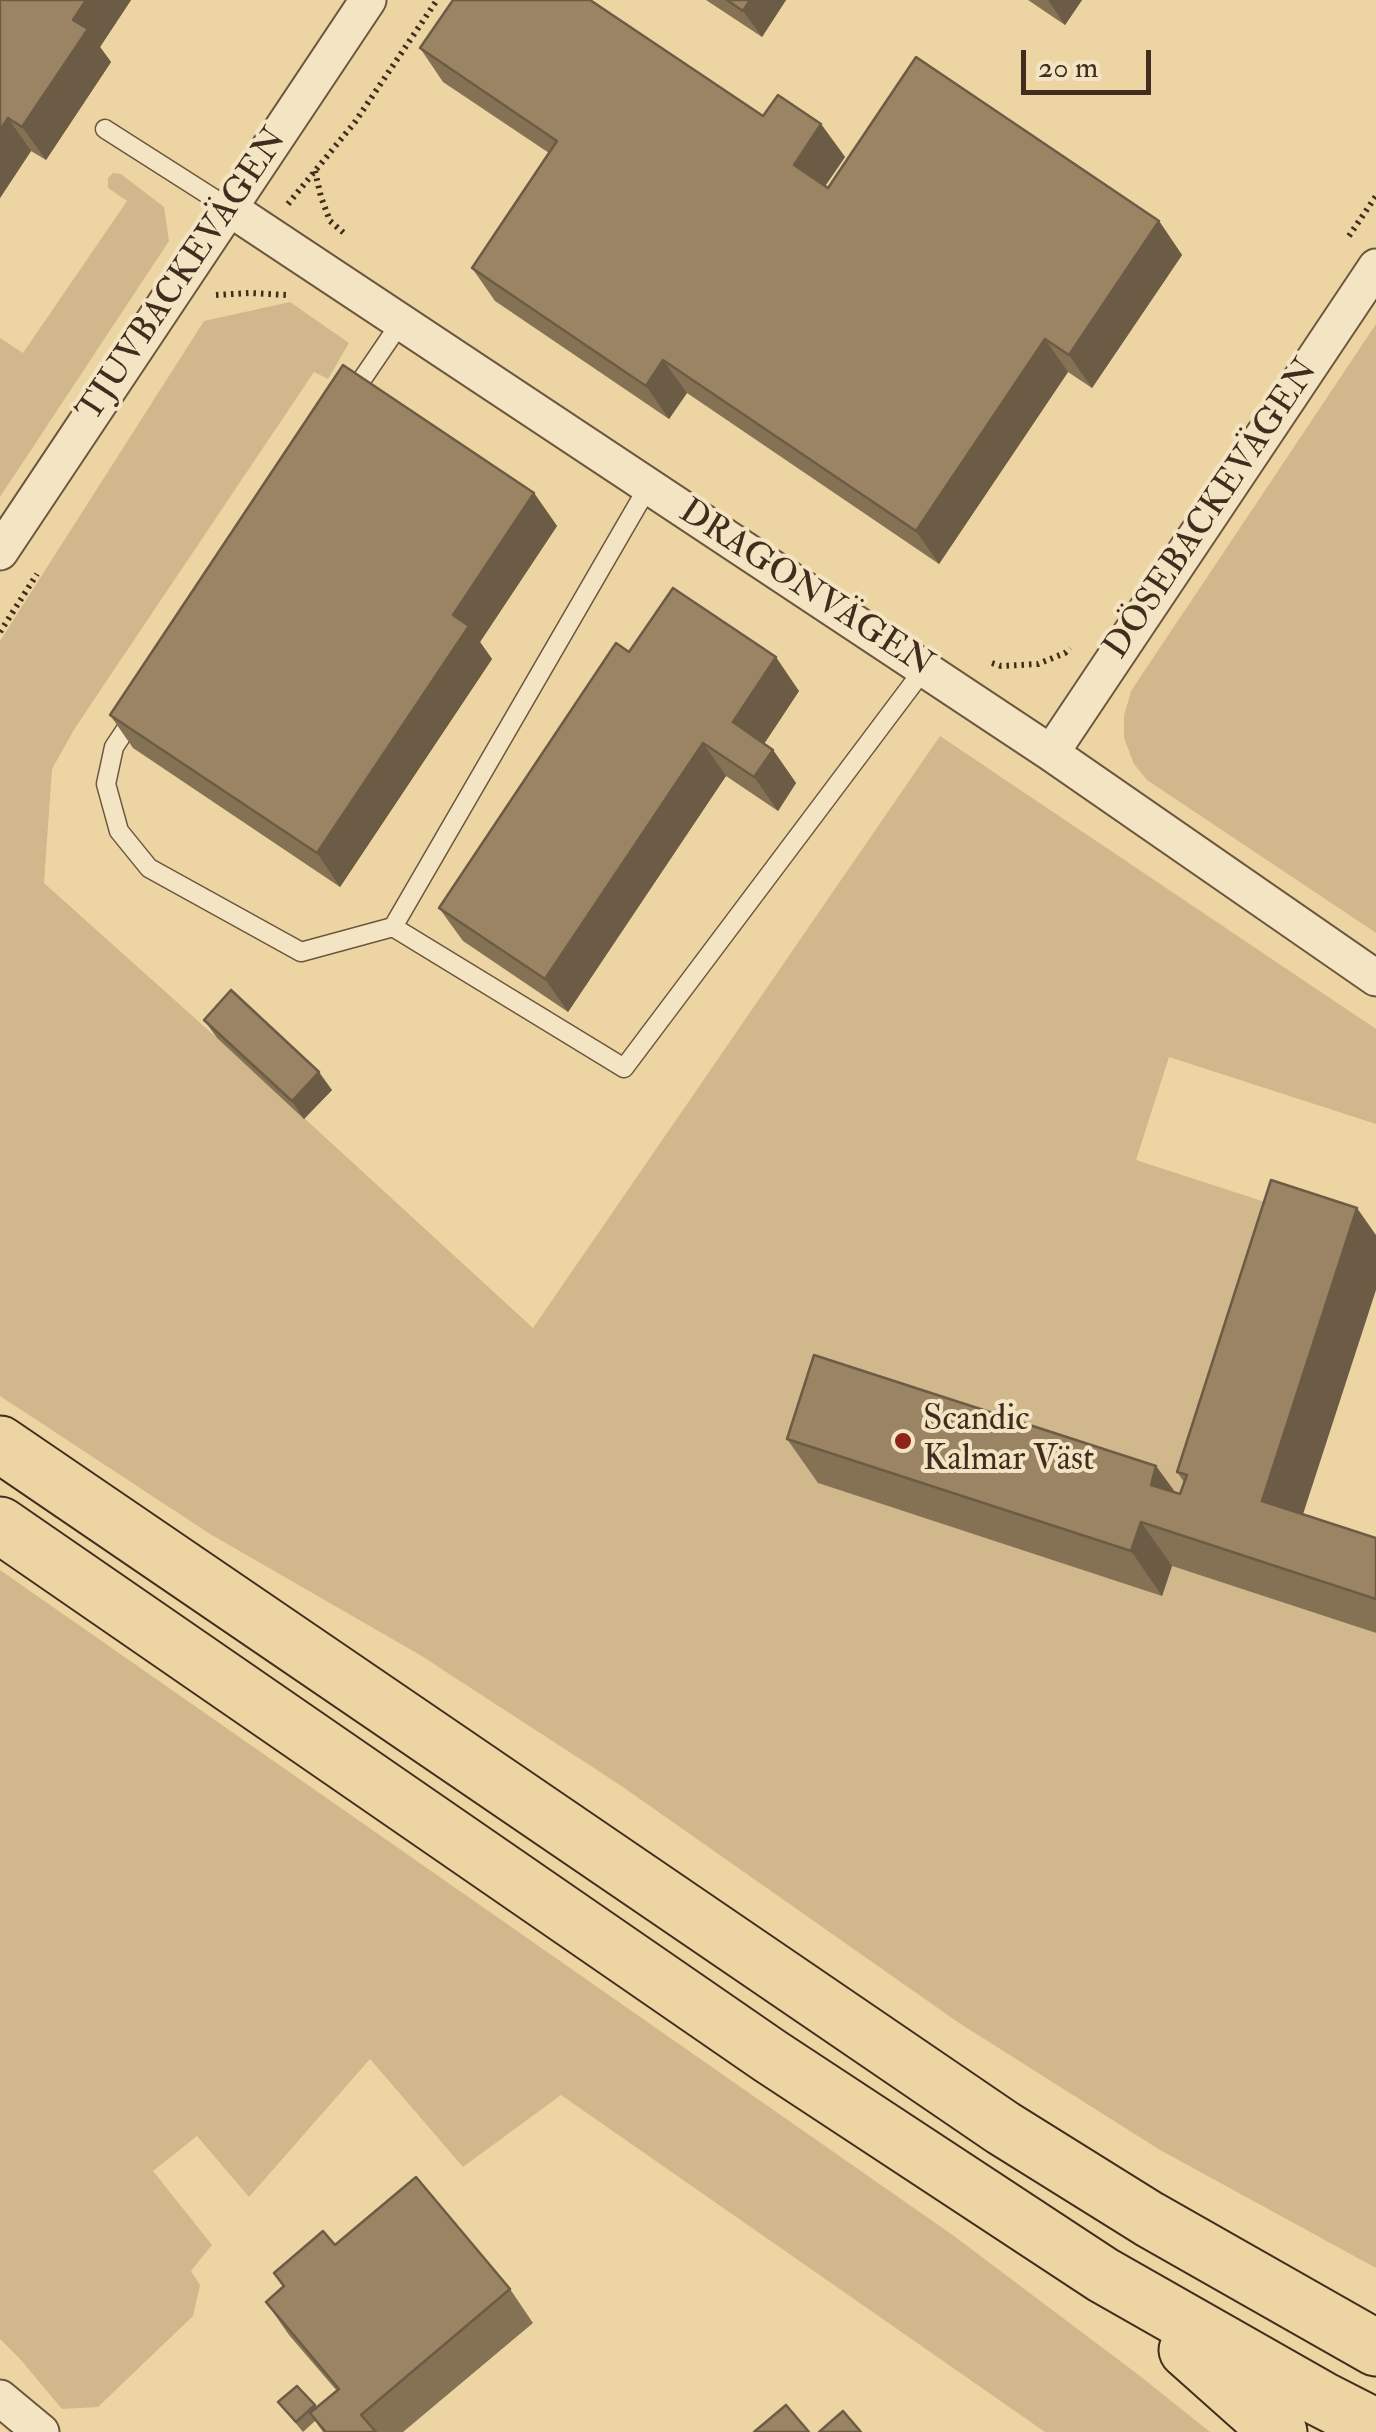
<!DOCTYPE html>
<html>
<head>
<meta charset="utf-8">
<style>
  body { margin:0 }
  #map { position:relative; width:1376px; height:2432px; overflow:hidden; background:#edd5a3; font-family:"IM FELL Double Pica",serif }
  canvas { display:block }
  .scale { position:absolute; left:1021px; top:50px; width:130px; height:45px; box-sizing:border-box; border:5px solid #422c1d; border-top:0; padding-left:12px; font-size:30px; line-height:35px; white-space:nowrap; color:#422c1d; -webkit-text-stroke:8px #f3e4c3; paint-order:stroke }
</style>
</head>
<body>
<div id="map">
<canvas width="1376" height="2432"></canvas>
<div class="scale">20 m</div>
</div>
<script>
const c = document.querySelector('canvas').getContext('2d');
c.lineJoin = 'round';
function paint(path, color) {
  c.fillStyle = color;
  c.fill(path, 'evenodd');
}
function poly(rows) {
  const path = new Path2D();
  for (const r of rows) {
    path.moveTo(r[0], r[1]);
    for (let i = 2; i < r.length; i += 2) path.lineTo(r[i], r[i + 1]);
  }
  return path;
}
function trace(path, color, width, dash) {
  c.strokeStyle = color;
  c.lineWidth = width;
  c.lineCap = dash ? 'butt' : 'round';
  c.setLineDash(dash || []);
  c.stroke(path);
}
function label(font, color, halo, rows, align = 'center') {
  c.font = font + ' "IM FELL Double Pica",serif';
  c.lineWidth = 8;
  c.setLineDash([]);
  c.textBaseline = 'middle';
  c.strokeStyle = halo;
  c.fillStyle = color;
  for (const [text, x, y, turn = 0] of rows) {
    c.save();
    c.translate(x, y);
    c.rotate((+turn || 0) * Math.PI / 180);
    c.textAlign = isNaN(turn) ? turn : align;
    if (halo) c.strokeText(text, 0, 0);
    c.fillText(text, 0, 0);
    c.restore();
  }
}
paint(poly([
  [113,173,121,174,164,207,169,241,0,497,0,338,23,353,127,201,108,188,108,178],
  [290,302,349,343,328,379,314,372,75,728,52,769,44,883,217,1038,533,1328,940,736,1376,1029,1376,1124,1169,1057,1136,1160,1305,1215,1208,1515,818,1483,1161,1595,1172,1566,1376,1633,1376,2268,1160,2150,959,2023,620,1785,420,1655,210,1534,0,1396,0,641,204,321],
  [1376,324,1376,933,1147,780,1134,764,1124,738,1124,716,1131,691],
  [0,1570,954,2236,1140,2376,1210,2432,1045,2432,561,2095,463,2167,370,2059,249,2197,197,2136,153,2171,212,2245,191,2271,200,2285,193,2316,98,2407,62,2409,20,2359,0,2339]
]), '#d0b88c');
const service = poly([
  [105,129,229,208],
  [350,397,401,322],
  [134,717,114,747,106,784,119,831,149,868,301,952,393,927,624,1068,924,669],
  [393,927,648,487]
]);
const minor = poly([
  [229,208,1051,753,1376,978],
  [0,552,368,0],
  [1051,753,1376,267],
  [0,2398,41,2432]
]);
const motorway = poly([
  [0,1444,1003,2128,1149,2219,1376,2348],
  [0,1525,770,2056,1103,2275,1321,2399,1376,2427],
  [1187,2350,1279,2432]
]);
trace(service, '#6d563e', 21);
trace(minor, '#6d563e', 39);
trace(motorway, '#422c1d', 59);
trace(poly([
  [315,171,321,197,330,221,345,234],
  [288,204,355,122,437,0],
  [1349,236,1376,196],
  [216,295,249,293,288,295],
  [0,632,37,574],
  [992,663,1001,666,1038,664,1065,653,1070,648]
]), '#422c1d', 6, [2.5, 5]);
trace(service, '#f3e4c3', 18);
trace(minor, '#f3e4c3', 35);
trace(motorway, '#edd5a3', 55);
paint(poly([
  [0,0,131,0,100,47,111,62,46,160,31,151,0,198],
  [706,0,786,0,762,37],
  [1028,0,1082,0,1065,25],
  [420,48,763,116,821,124,845,157,825,186,828,188,1159,221,1182,255,1092,388,1068,372,939,564,687,393,669,419,495,301,472,268,549,153,443,82],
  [534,493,557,526,480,642,492,659,340,887,133,748,110,715],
  [629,652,799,691,764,744,773,750,796,783,778,811,726,776,568,1012,463,941,439,908],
  [204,1020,332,1090,304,1119,217,1038],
  [787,1439,1156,1466,1175,1492,1180,1494,1184,1482,1177,1472,1376,1538,1376,1633,1172,1566,1162,1596,818,1483],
  [335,2245,510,2289,533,2323,403,2432,323,2432,315,2421,303,2432,278,2402,297,2386,317,2407,337,2391,289,2335,266,2302,283,2287,274,2273]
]), '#857255');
paint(poly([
  [86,0,131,0,100,47,111,62,46,160,22,127,73,20],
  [750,0,786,0,762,37,743,11],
  [1048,0,1082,0,1065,25],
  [8,118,31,151,0,198,0,130],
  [821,124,845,157,817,198,794,165],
  [1159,221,1182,255,1092,388,1069,355],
  [1045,339,1068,372,939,564,916,531],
  [663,360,687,393,669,419,646,386],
  [534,493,557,526,480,642,492,659,340,887,317,853,453,615],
  [776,657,799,691,756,756,733,722],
  [703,743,726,776,568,1012,545,979],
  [773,750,796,783,778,811,754,777],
  [319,1072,332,1090,304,1119,292,1101],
  [1357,1208,1376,1235,1376,1290,1293,1545,1262,1501],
  [1156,1466,1188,1510,1151,1485],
  [1141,1522,1172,1566,1162,1596,1131,1551]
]), '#6c5c45');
const building = poly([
  [0,0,86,0,73,20,88,29,22,127,8,118,0,130,0,0],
  [453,0,590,0,763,116,778,95,821,124,794,165,828,188,916,57,1159,221,1069,355,1045,339,916,531,663,360,646,386,472,268,557,141,420,48,453,0],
  [727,0,750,0,743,11,727,0],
  [343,365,534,493,453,615,469,626,317,853,110,715,343,365],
  [673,588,776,657,733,722,773,750,754,777,703,743,545,979,439,908,616,643,629,652,673,588],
  [231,990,319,1072,292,1101,204,1020,231,990],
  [1271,1180,1357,1208,1262,1501,1376,1538,1376,1599,1141,1522,1131,1551,787,1439,814,1355,1156,1466,1151,1485,1180,1494,1187,1475,1177,1472,1271,1180],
  [416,2177,510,2289,361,2415,376,2432,326,2432,310,2413,339,2389,266,2302,284,2286,274,2273,323,2231,335,2245,416,2177],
  [297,2386,315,2405,296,2422,278,2402,297,2386],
  [786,2405,809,2432,754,2432,786,2405],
  [843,2411,861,2432,819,2432,843,2411]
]);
paint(building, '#9b8463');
trace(building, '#6c5c45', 2.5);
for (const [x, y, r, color] of [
  [903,1441,10,"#8f2418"]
]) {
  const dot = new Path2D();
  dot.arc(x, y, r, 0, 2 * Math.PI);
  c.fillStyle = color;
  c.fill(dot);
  trace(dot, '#f3e4c3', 4);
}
label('35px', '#422c1d', '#f3e4c3', [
  ["TJUVBACKEVÄGEN",184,276,-56],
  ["DÖSEBACKEVÄGEN",1213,510,-56],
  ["DRAGONVÄGEN",805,590,33]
]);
label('35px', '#422c1d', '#f3e4c3', [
  ["Scandic",923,1421],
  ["Kalmar Väst",923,1461]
], 'left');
</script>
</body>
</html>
